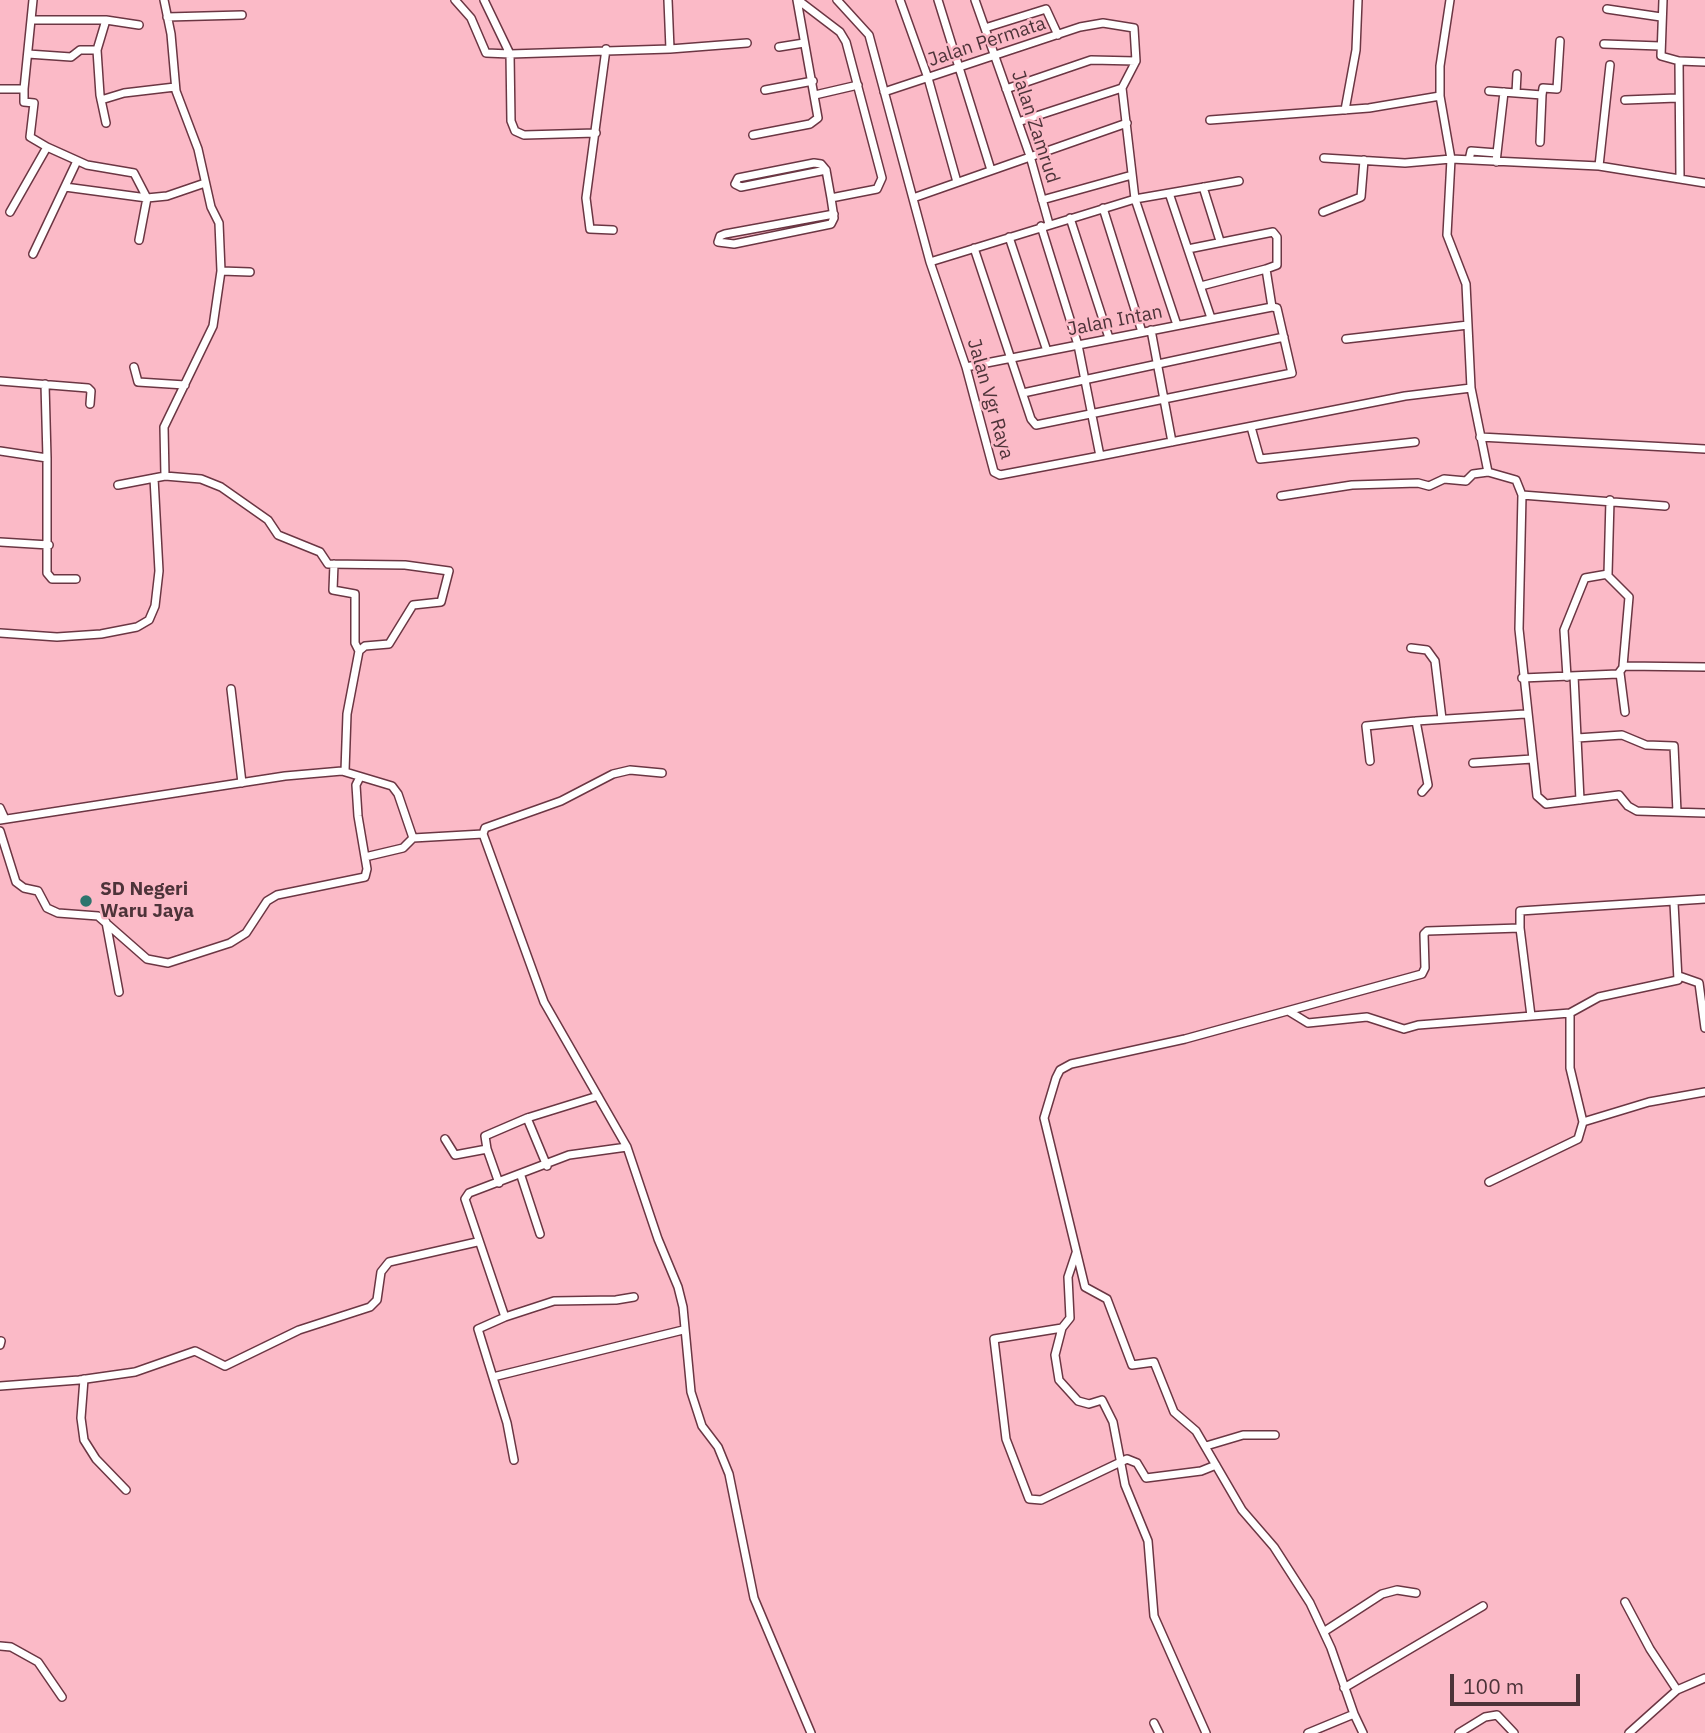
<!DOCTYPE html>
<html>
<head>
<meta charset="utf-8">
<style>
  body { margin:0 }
  #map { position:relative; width:1705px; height:1733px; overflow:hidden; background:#fbbac7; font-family:"IBM Plex Sans",sans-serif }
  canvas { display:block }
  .scale { position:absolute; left:1450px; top:1674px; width:130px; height:32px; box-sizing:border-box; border:4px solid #4d3339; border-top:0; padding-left:9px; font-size:21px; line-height:24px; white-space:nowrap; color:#4d3339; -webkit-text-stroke:5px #fbbac7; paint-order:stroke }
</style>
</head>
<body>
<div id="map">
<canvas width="1705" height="1733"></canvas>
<div class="scale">100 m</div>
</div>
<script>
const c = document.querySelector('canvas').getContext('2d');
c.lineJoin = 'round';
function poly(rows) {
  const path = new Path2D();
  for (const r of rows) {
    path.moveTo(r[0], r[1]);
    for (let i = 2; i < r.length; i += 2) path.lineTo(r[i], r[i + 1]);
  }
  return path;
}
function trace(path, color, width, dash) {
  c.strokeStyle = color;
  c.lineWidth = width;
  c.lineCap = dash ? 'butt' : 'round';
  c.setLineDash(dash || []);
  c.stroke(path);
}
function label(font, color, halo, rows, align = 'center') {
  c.font = font + ' "IBM Plex Sans",sans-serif';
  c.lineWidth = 5;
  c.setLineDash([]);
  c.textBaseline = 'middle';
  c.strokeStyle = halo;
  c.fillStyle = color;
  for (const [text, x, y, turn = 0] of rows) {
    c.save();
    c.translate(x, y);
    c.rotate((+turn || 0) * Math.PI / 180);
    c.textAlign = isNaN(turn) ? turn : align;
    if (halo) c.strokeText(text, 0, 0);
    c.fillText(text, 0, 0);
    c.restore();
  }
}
const minor = poly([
  [164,0,171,34,176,91,198,149,211,207,219,223,221,271,213,326,164,427,165,476],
  [455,0,471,18,486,53,510,54,670,49,668,0],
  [484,0,510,54,511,121,515,131,524,135,596,133],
  [798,0,840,32,846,42,882,178,877,189,831,198],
  [837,0,869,35,930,262,966,367,994,472,1000,475,1100,456,1405,396,1471,388],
  [900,0,928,78,957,182],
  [938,0,991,170],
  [975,0,1030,156,1049,224],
  [1450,0,1440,66,1440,96,1451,159,1447,235,1466,284,1471,388,1488,472,1516,480,1522,495,1519,629,1537,796,1546,804,1619,795,1628,806,1637,811,1705,813],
  [1663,0,1661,56,1679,61,1680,177],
  [1607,9,1661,17],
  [167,17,242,15],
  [32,20,106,20,139,25],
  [106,20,97,50,100,95,106,123],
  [985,28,1046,9,1058,35],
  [1604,44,1660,46],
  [779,47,804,43],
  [606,49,586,198,590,229,613,230],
  [670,49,747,43],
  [28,54,71,57,80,50,97,50],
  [1679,61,1705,62],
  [0,89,24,89,33,0],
  [24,89,24,102,34,103,30,137,47,147],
  [1006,89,1091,60,1136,61],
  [765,90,813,81],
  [1489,91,1516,93,1517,74],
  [884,92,1080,27,1103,23,1134,28,1136,61,1122,88,1135,199,1177,325],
  [1516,93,1542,95,1540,142],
  [815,95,858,85],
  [1542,95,1543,88,1557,89,1560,41],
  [101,100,124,93,175,87],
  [1625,100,1677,98],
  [1345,110,1356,50,1358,0],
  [1210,120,1369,108,1440,96],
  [1018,122,1122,88],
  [753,135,810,124,818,118,797,0],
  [1324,158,1405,163,1451,159,1599,166,1705,183],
  [1469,160,1471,151,1497,153],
  [1496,162,1504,92],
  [1599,166,1610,65],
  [826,170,821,164,814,163,738,178,735,184,741,187,826,170,831,198,834,218,831,224,734,244,718,242,720,236,725,234,834,214],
  [65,187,147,198,139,240],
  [1203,187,1220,241],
  [1169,193,1211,318],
  [913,198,1127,123],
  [1042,200,1132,175],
  [1103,208,1142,332],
  [10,212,47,147,87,165,134,173,147,198,167,196,205,183],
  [1323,212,1361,197,1364,160],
  [1070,218,1109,338],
  [1041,226,1078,345,1100,456],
  [1009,237,1047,351],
  [974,248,1031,419,1036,425,1292,373,1277,308,1272,307],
  [1188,249,1273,232,1277,237,1277,265,1266,269],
  [33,254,77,161],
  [930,262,1135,199,1239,181],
  [221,271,250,272],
  [1201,286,1266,269,1272,307],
  [1151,330,1172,442],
  [1346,339,1468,325],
  [134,367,138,382,185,385],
  [966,367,1272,307],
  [0,381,88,388,91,391,90,404],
  [1023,393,1284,337],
  [1251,427,1260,459,1415,442],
  [1480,437,1705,449],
  [0,451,47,458,45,384],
  [47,458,47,573,52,579,76,579],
  [118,485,165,476,201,479,221,487,268,520,278,535,320,552,328,564,405,565,449,571,441,602,413,605,389,644,365,646,359,651],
  [1522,495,1665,506],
  [1281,496,1352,485,1418,483,1429,486,1444,479,1466,481,1473,474,1488,472],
  [0,542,49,545],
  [334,564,333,590,355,594,355,643,359,651,347,714,345,771],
  [1608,576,1629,597,1623,666],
  [0,633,57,637,101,634,137,627,149,620,155,606,159,571,154,478],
  [1411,648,1427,650,1435,661,1442,719],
  [1620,673,1625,712],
  [1574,676,1580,800],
  [1567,677,1564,630,1585,578,1608,574,1610,500],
  [1522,678,1618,674,1624,666,1705,667],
  [231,689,242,783],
  [1577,738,1622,735,1646,745,1674,746,1677,812],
  [1370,761,1366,726,1416,721],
  [1473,763,1532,759],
  [1422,792,1428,785,1416,721,1525,714],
  [0,808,5,819],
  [0,820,285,776,342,771,392,786,398,794,413,838,483,834,544,1002,627,1147,658,1239,678,1287,683,1307,691,1392,702,1426,718,1447,729,1474,754,1598,811,1733],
  [0,831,16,882,24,888,38,891,47,908,58,913,98,916,147,959,168,963,230,943,246,933,267,901,277,895,365,877,367,869,358,816,356,785,360,777],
  [483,834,485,828,561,801,613,774,630,770,662,773],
  [365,857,403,848,413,838],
  [106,922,119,992],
  [1520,928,1531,1016],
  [1679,976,1699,983,1705,1028],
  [1290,1012,1308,1023,1367,1017,1404,1029,1418,1025,1570,1013,1599,997,1678,980,1674,903],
  [1583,1122,1649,1102,1705,1092],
  [445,1139,455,1155,487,1149,499,1183],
  [487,1149,485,1136,527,1118],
  [547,1166,527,1118,598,1096],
  [521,1176,540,1234],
  [1489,1182,1578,1139,1583,1122,1570,1068,1570,1013],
  [1076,1253,1068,1277,1070,1318,1062,1328,1055,1355,1059,1380,1078,1401,1089,1404,1102,1400,1113,1422,1125,1485,1148,1541,1154,1616,1206,1733],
  [505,1317,554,1301,616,1300,634,1297],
  [1062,1328,994,1339,1006,1439,1029,1499,1041,1500,1127,1459,1137,1463,1146,1478,1201,1471,1216,1465],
  [0,1345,1,1341],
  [493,1377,683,1330],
  [84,1379,81,1418,84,1440,96,1459,126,1490],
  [0,1386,79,1380,135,1372,195,1351,225,1366,299,1330,370,1307,377,1300,381,1272,389,1262,477,1242],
  [1206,1446,1243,1435,1275,1435],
  [514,1460,507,1423,478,1329,505,1317,465,1199,469,1193,569,1155,627,1147],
  [1625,1602,1650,1649,1677,1690],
  [1325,1631,1382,1594,1397,1590,1416,1593],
  [0,1646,11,1647,38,1662,62,1697],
  [1344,1688,1483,1606],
  [1354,1714,1331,1648,1310,1603,1274,1547,1242,1510,1196,1431,1174,1412,1154,1362,1132,1365,1107,1299,1085,1287,1044,1118,1056,1078,1060,1070,1071,1064,1185,1039,1422,974,1425,968,1424,934,1427,931,1520,928,1520,911,1705,899],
  [1154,1723,1159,1733],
  [1308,1733,1354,1714,1363,1733],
  [1459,1733,1485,1717,1497,1715,1514,1733],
  [1629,1733,1677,1690,1705,1678]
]);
trace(minor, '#6b3643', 10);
trace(minor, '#fff', 7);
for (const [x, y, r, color] of [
  [86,901,7,"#2d746d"]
]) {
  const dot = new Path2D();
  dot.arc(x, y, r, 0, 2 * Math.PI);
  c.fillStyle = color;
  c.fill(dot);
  trace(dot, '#fbbac7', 2.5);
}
label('19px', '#4d3339', '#fbbac7', [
  ["Jalan Permata",987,42,-18],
  ["Jalan Zamrud",1035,127,72],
  ["Jalan Intan",1115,321,-11],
  ["Jalan Vgr Raya",990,399,74]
]);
label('bold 19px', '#4d3339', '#fbbac7', [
  ["SD Negeri",100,890],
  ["Waru Jaya",100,912]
], 'left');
</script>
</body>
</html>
